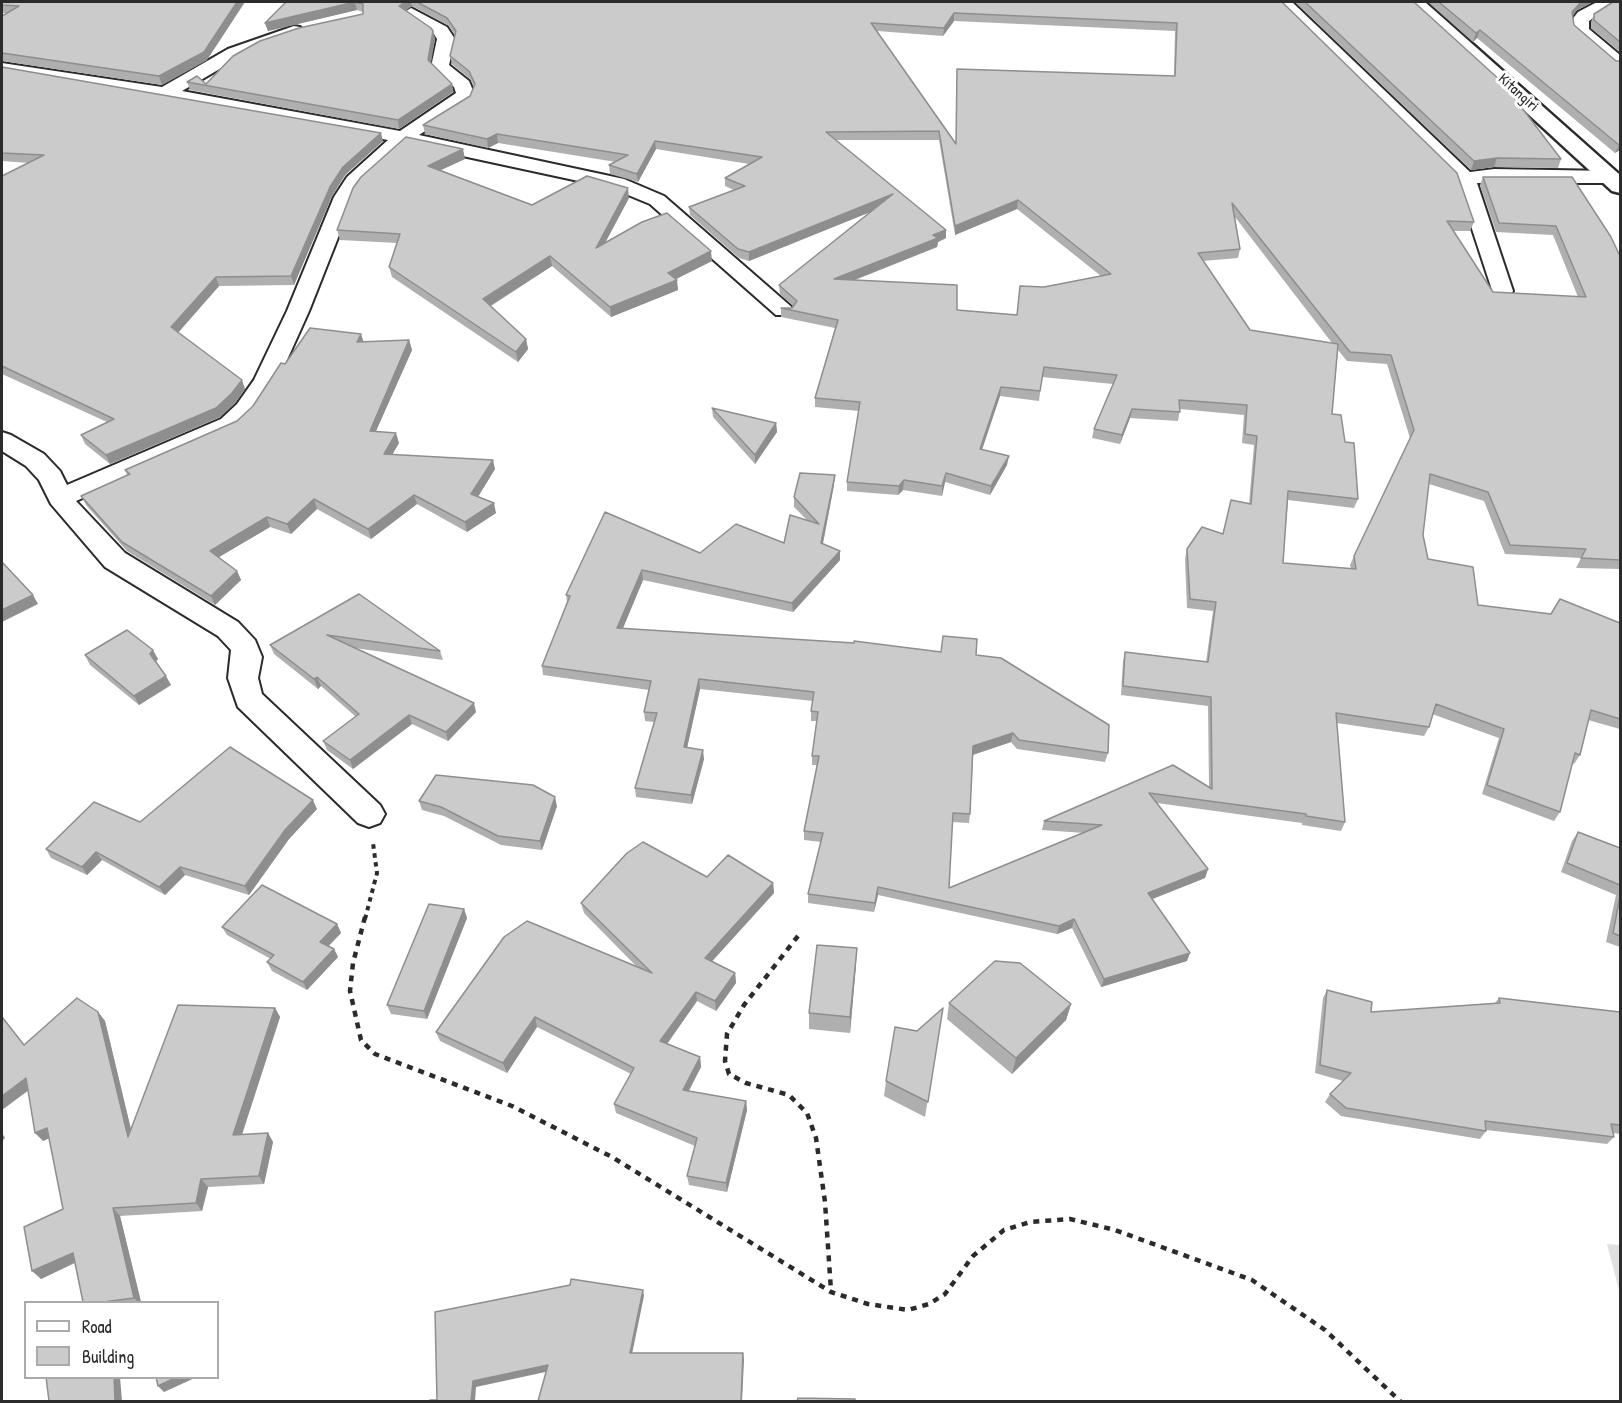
<!DOCTYPE html>
<html>
<head>
<meta charset="utf-8">
<style>
  body { margin:0 }
  #map { position:relative; width:1622px; height:1403px; overflow:hidden; background:#fff; font-family:"Patrick Hand",sans-serif }
  canvas { display:block }
  .frame { position:absolute; inset:0; border:3px solid #2b2b2b; pointer-events:none }
  .legend { position:absolute; left:24px; top:1301px; width:195px; height:78px; box-sizing:border-box; background:#fff; border:2px solid #aaa; margin:0; padding:8px 10px; list-style:none; font-size:18px; color:#2b2b2b }
  .legend li { display:flex; align-items:center; gap:12px; height:30px }
  .legend b { width:30px; border:2px solid #aaa }
</style>
</head>
<body>
<div id="map">
<canvas width="1622" height="1403"></canvas>
<div class="frame"></div>
<ul class="legend">
<li><b style="height:8px;background:#fff"></b>Road</li>
<li><b style="height:16px;background:#cbcbcb"></b>Building</li>
</ul>
</div>
<script>
const c = document.querySelector('canvas').getContext('2d');
c.lineJoin = 'round';
function paint(path, color) {
  c.fillStyle = color;
  c.fill(path, 'evenodd');
}
function poly(rows) {
  const path = new Path2D();
  for (const r of rows) {
    path.moveTo(r[0], r[1]);
    for (let i = 2; i < r.length; i += 2) path.lineTo(r[i], r[i + 1]);
  }
  return path;
}
function trace(path, color, width, dash) {
  c.strokeStyle = color;
  c.lineWidth = width;
  c.lineCap = dash ? 'butt' : 'round';
  c.setLineDash(dash || []);
  c.stroke(path);
}
function label(font, color, halo, rows, align = 'center') {
  c.font = font + ' "Patrick Hand",sans-serif';
  c.lineWidth = 6;
  c.setLineDash([]);
  c.textBaseline = 'middle';
  c.strokeStyle = halo;
  c.fillStyle = color;
  for (const [text, x, y, turn = 0] of rows) {
    c.save();
    c.translate(x, y);
    c.rotate((+turn || 0) * Math.PI / 180);
    c.textAlign = isNaN(turn) ? turn : align;
    if (halo) c.strokeText(text, 0, 0);
    c.fillText(text, 0, 0);
    c.restore();
  }
}
paint(poly([
  [1607,1244,1620,1245,1620,1294]
]), '#e0e0e0');
const street = poly([
  [1275,2,1292,2,1470,172,1494,169,1611,171,1618,173,1620,178,1611,183,1477,183,1513,291,1510,296,1494,296,1456,180,1275,2],
  [1597,2,1616,2,1589,21,1589,29,1620,55,1620,68,1614,67,1572,31,1571,21,1578,12,1597,2],
  [411,8,447,27,455,39,449,65,469,81,474,93,470,102,419,135,624,179,664,196,795,310,792,315,776,315,650,204,611,188,407,144,362,185,354,197,309,311,278,380,255,414,239,429,76,501,125,553,238,622,255,640,262,657,258,678,262,694,380,805,385,814,380,823,369,827,358,823,238,707,228,678,231,650,218,636,105,567,51,504,39,480,26,466,2,451,2,432,11,435,44,454,60,471,67,485,221,419,237,404,254,380,287,311,334,197,347,177,388,140,165,99,2,73,2,63,162,87,228,49,294,26,300,27,303,31,300,35,240,57,182,91,400,131,456,93,454,87,431,67,437,39,434,34,403,13,411,8]
]);
const secondary = poly([
  [1406,2,1425,2,1620,175,1620,193,1612,191,1406,2]
]);
trace(street, '#2b2b2b', 4);
trace(secondary, '#2b2b2b', 5);
trace(poly([
  [365,919,377,873,373,843]
]), '#2b2b2b', 4, [4.5, 4.5]);
trace(poly([
  [365,917,353,963,350,991,361,1040,375,1054,512,1106,612,1157,831,1292,868,1304,908,1310,929,1304,945,1294,973,1256,1004,1230,1030,1222,1070,1219,1115,1230,1252,1280,1325,1330,1401,1402],
  [798,936,744,1005,727,1034,725,1061,729,1074,746,1083,789,1095,807,1113,816,1138,825,1202,831,1291]
]), '#2b2b2b', 4.5, [6, 6]);
paint(street, '#fff');
paint(secondary, '#fff');
paint(poly([
  [2,2,207,60,162,85,2,61,2,62,2,16,7,13,2,13],
  [286,2,1282,2,1474,222,1470,231,1453,231,1493,292,1578,297,1553,235,1496,232,1480,185,1483,177,1620,256,1620,569,1576,568,1581,558,1505,554,1484,501,1429,484,1423,535,1428,559,1478,605,1620,623,1620,729,1588,720,1580,755,1574,764,1572,763,1560,812,1554,821,1482,794,1499,738,1432,714,1429,727,1424,736,1337,723,1345,822,1341,831,1302,825,1302,823,1157,803,1208,869,1205,878,1152,899,1187,961,1101,987,1072,928,1057,934,878,895,874,912,808,903,808,894,821,842,804,840,804,831,817,765,812,765,812,756,817,721,811,721,811,711,813,701,700,689,687,748,704,759,692,804,636,797,635,788,654,722,645,721,644,712,649,690,543,675,542,666,567,602,566,595,605,512,700,553,784,543,807,520,794,507,794,497,834,485,823,544,840,551,840,560,793,612,643,580,622,629,976,655,1108,753,1105,762,1017,749,1011,742,973,755,970,814,969,823,952,822,949,888,1084,833,1042,830,1044,821,1173,765,1209,787,1208,706,1121,695,1123,661,1125,652,1206,662,1213,611,1187,608,1185,559,1187,549,1223,534,1249,504,1254,445,1242,443,1244,415,1180,409,1178,421,1130,418,1120,444,1092,438,1094,429,1113,384,1042,377,1039,401,1000,396,982,450,1007,465,990,495,945,482,942,496,903,490,898,495,847,491,847,482,859,411,815,407,815,398,835,328,781,317,781,308,792,308,793,306,780,294,779,285,871,211,749,261,739,258,690,215,689,207,734,190,725,186,725,178,749,164,656,149,638,182,610,174,609,165,616,162,498,143,488,148,425,134,423,125,470,96,474,86,470,79,452,64,450,56,455,35,449,26,412,6,406,10,433,31,435,39,430,63,452,84,453,92,399,129,190,90,187,82,206,84,363,14,363,12,357,10,268,31,265,23],
  [954,21,1175,31,1174,76,957,69,956,143,877,31,943,36],
  [836,140,939,140,955,235,1017,209,1101,276,1044,287,1017,315,957,310,855,280,937,247,938,242,946,238,946,230],
  [1235,217,1332,343,1250,330,1203,261,1238,258,1240,249],
  [1338,350,1347,361,1387,364,1410,438,1354,556,1350,565,1351,569,1283,563,1288,500,1354,508,1358,499,1345,442,1332,414],
  [1295,2,1414,2,1561,159,1558,168,1494,167,1471,170],
  [1428,2,1593,2,1577,10,1573,15,1574,25,1616,61,1620,61,1620,150,1615,153,1477,38,1473,42],
  [1620,2,1620,52,1591,28,1591,22,1594,14],
  [2,67,383,141,345,175,332,196,294,285,219,286,178,333,245,389,235,403,220,417,110,464,85,444,81,435,107,422,2,374,2,176,29,163,2,161],
  [406,137,465,159,441,170,532,205,629,198,605,243,712,261,676,279,678,290,611,317,552,266,491,306,526,339,528,349,518,362,392,277,389,267,397,243,340,240,337,230],
  [409,340,412,350,376,431,399,443,392,454,495,469,478,497,496,513,467,532,417,504,371,539,317,509,291,534,270,527,219,557,237,571,241,580,215,605,127,551,86,505,81,496,127,475,125,470,237,421,253,406,285,364,364,342],
  [712,408,776,423,777,432,755,464,713,417],
  [359,594,440,651,443,660,354,648,476,712,448,741,412,724,353,769,327,750,323,741,356,717,321,686,318,689,274,654,270,645],
  [85,655,158,659,156,662,171,685,139,705,90,665],
  [419,801,557,806,542,850,501,845,444,816,422,810],
  [317,809,289,839,249,895,185,875,165,895,102,860,87,875,51,858,46,849,140,822],
  [1578,832,1620,848,1620,947,1606,942,1616,895,1561,872,1572,841],
  [707,877,773,883,774,893,712,961,735,973,736,983,716,1011,697,1001,667,1044,700,1057,701,1067,689,1091,746,1101,747,1110,727,1192,689,1185,687,1176,695,1146,616,1113,614,1104,631,1074,537,1027,507,1073,440,1041,436,1032,637,967,584,913,581,903],
  [464,909,467,918,427,1019,391,1014,387,1005],
  [337,924,341,933,329,946,334,949,338,957,307,990,272,971,267,962,271,959,227,935,222,927],
  [856,965,850,1033,809,1029,809,1013],
  [1327,990,1371,1012,1494,1004,1499,998,1620,1012,1620,1134,1613,1133,1614,1137,1607,1144,1486,1130,1486,1131,1480,1139,1341,1116,1325,1102,1330,1094,1343,1081,1315,1073,1323,998],
  [949,1003,1071,1004,1066,1020,1012,1074,947,1019],
  [275,1008,280,1017,242,1135,268,1133,273,1142,264,1184,208,1187,202,1211,120,1216,141,1302,83,1302,75,1263,41,1279,63,1209,49,1138,43,1141,28,1091,24,1045,98,1012,105,1021,131,1130],
  [943,1008,925,1117,884,1096,886,1081,917,1031]
]), '#afafaf');
paint(poly([
  [237,2,245,2,207,60,162,85,159,76],
  [355,2,357,10,268,31,265,23],
  [405,2,411,2,412,6,401,14,399,6],
  [1581,2,1593,2,1577,10,1569,20,1572,12],
  [954,13,954,21,943,36,944,28],
  [1480,30,1477,38,1473,42,1476,33],
  [433,31,435,39,430,69,428,60],
  [452,84,453,92,399,129,398,120],
  [381,133,383,141,345,175,332,196,294,285,291,276,330,187,343,167],
  [497,134,498,143,488,148,487,139],
  [655,141,656,149,638,182,637,174],
  [1620,144,1620,150,1615,153,1619,145],
  [463,149,465,159,430,175,428,166],
  [1497,158,1494,167,1471,170,1474,161],
  [628,188,629,198,597,258,596,248],
  [893,194,893,203,749,261,749,252],
  [1018,200,1017,209,955,235,955,226],
  [946,230,946,238,938,242,937,247,834,288,834,279],
  [711,251,712,261,668,283,668,273],
  [550,256,552,266,485,309,483,299],
  [216,277,219,286,175,336,171,327],
  [677,280,678,290,611,317,610,307],
  [361,334,364,343,357,342],
  [526,339,528,349,518,362,516,352],
  [409,340,412,350,372,440,370,431],
  [242,380,245,389,235,403,220,417,110,464,106,455],
  [1001,387,1000,396,979,458,980,449],
  [1132,409,1130,418,1120,444,1122,435],
  [776,423,777,432,755,464,755,455],
  [396,433,399,443,387,464,384,454],
  [1009,456,1007,465,990,495,991,486],
  [493,460,495,469,474,503,471,494],
  [946,473,945,482,942,496,942,486],
  [835,475,834,485,821,552,821,543],
  [904,480,903,490,898,495,899,486],
  [414,495,417,504,371,539,368,529],
  [314,499,317,509,291,534,287,524],
  [494,503,496,513,467,532,465,522],
  [267,517,270,527,214,560,210,551],
  [840,551,840,560,793,612,792,603],
  [642,570,643,580,619,638,617,628],
  [237,571,241,580,215,605,211,596],
  [33,595,38,604,2,622,2,610],
  [153,650,158,659,154,663,150,654],
  [166,676,171,685,139,705,134,696],
  [317,677,321,686,318,689,314,679],
  [699,679,700,689,685,757,684,747],
  [474,703,476,712,448,741,446,732],
  [409,715,412,724,353,769,350,760],
  [1013,733,1011,742,972,755,973,746],
  [703,750,704,759,692,804,691,795],
  [555,797,557,806,542,850,540,841],
  [313,800,317,809,289,839,249,895,245,886,285,830],
  [96,852,102,860,87,875,82,867],
  [180,867,185,875,165,895,159,887],
  [1208,869,1205,878,1145,902,1148,893],
  [773,883,774,893,706,968,705,958],
  [878,887,878,895,874,912,875,903],
  [464,909,467,918,427,1019,424,1011],
  [1074,919,1072,928,1057,934,1059,926],
  [337,924,341,933,324,950,320,942],
  [857,948,856,965,850,1033,850,1017],
  [334,949,338,957,307,990,303,982],
  [1190,953,1187,961,1101,987,1104,979],
  [735,973,736,983,716,1011,715,1001],
  [696,992,697,1001,662,1051,660,1041],
  [1071,1004,1066,1020,1012,1074,1016,1058],
  [275,1008,280,1017,239,1143,233,1135],
  [98,1012,105,1021,135,1146,128,1137],
  [535,1017,537,1027,507,1073,503,1063],
  [700,1057,701,1067,684,1099,683,1090],
  [26,1078,33,1087,2,1110,2,1096],
  [746,1101,747,1110,727,1192,726,1183],
  [47,1128,54,1136,43,1141,35,1133],
  [2,1133,5,1138,2,1141],
  [268,1133,273,1142,264,1184,259,1176],
  [201,1179,208,1187,202,1211,196,1203],
  [113,1208,120,1216,141,1302,138,1302,134,1298],
  [73,1253,80,1260,41,1279,32,1271],
  [643,1290,644,1296,631,1359,630,1353],
  [743,1353,744,1360,742,1401,741,1401],
  [548,1365,550,1371,476,1387,475,1401,471,1401,473,1381],
  [114,1377,120,1377,122,1401,115,1401],
  [177,1377,197,1377,164,1392,158,1386]
]), '#8e8e8e');
const building = poly([
  [2,2,237,2,204,52,159,76,2,53,2,16,19,6,2,5,2,2],
  [286,2,405,2,399,6,431,28,433,31,428,60,452,84,398,120,187,82,197,76,206,84,233,56,260,41,299,28,363,14,363,4,355,2,265,23,286,2],
  [417,2,1282,2,1457,173,1474,222,1447,221,1493,292,1586,297,1556,226,1499,223,1483,177,1572,177,1611,237,1620,256,1620,560,1581,558,1586,549,1510,545,1488,492,1430,474,1423,535,1428,559,1473,567,1478,605,1551,614,1560,599,1620,623,1620,719,1591,710,1580,755,1575,753,1560,812,1487,785,1504,729,1436,704,1429,727,1336,713,1345,822,1306,816,1306,814,1149,793,1208,869,1148,893,1190,953,1104,979,1074,919,1059,926,878,887,875,903,808,894,823,833,804,831,819,756,812,756,818,712,811,711,814,692,699,679,684,747,703,750,691,795,635,788,657,713,644,712,651,681,542,666,570,596,566,595,605,512,700,553,736,524,784,543,790,515,819,524,794,497,800,473,835,475,821,543,840,551,792,603,642,570,617,628,854,643,854,641,941,652,943,636,977,639,976,655,1001,658,1109,725,1108,753,1019,740,1013,733,973,746,970,814,953,813,949,888,1102,825,1044,821,1173,765,1212,789,1211,697,1123,686,1125,652,1208,662,1216,602,1190,599,1187,549,1202,527,1223,534,1231,500,1251,504,1257,436,1245,434,1247,405,1179,400,1180,412,1132,409,1122,435,1094,429,1117,375,1044,367,1040,391,1001,387,980,449,1009,456,991,486,946,473,942,486,904,480,899,486,847,482,860,402,815,398,838,320,781,308,792,308,797,301,779,285,893,194,749,252,738,249,689,207,745,186,725,178,762,157,655,141,637,174,609,165,628,155,497,134,487,139,423,125,470,96,475,84,469,71,450,56,456,31,447,18,417,2],
  [954,13,1177,23,1175,76,957,69,956,144,871,23,944,28,954,13],
  [939,131,955,226,1018,200,1111,274,1044,287,1020,286,1017,315,957,310,957,285,834,279,938,238,933,235,946,230,826,132,939,131],
  [1232,203,1350,352,1391,355,1414,430,1354,556,1356,569,1283,563,1288,491,1358,499,1354,443,1345,442,1341,415,1332,414,1338,344,1250,330,1198,253,1240,249,1232,203],
  [1305,2,1414,2,1502,82,1561,159,1497,158,1474,161,1305,2],
  [1439,2,1581,2,1572,12,1574,25,1616,61,1620,61,1620,144,1619,145,1480,30,1476,33,1439,2],
  [1613,2,1620,2,1620,42,1594,20,1594,14,1613,2],
  [2,67,381,133,343,167,330,187,291,276,216,277,171,327,242,380,232,393,216,408,106,455,81,435,114,419,2,366,2,176,44,155,2,153,2,67],
  [406,137,463,149,428,166,532,205,587,176,628,188,596,248,642,222,667,213,711,251,668,273,677,280,610,307,550,256,483,299,526,339,516,352,389,267,400,234,337,230,353,188,361,177,406,137],
  [310,328,361,334,357,342,409,340,370,431,396,433,384,454,493,460,471,494,494,503,465,522,414,495,368,529,314,499,287,524,267,517,210,551,237,571,211,596,122,542,81,496,130,474,125,470,237,421,253,406,281,363,285,364,310,328],
  [712,408,776,423,755,455,712,408],
  [2,562,33,595,2,610,2,562],
  [359,594,440,651,327,635,474,703,446,732,409,715,350,760,323,741,359,714,317,677,314,679,270,645,359,594],
  [127,630,153,650,150,654,166,676,134,696,85,655,127,630],
  [230,747,313,800,285,830,245,886,180,867,159,887,96,852,82,867,46,849,94,802,140,822,230,747],
  [436,775,533,785,555,797,540,841,498,836,441,807,419,801,436,775],
  [1578,832,1620,848,1620,885,1567,863,1578,832],
  [643,842,707,877,728,855,773,883,705,958,735,973,715,1001,696,992,660,1041,700,1057,683,1090,746,1101,726,1183,687,1176,697,1138,614,1104,634,1068,535,1017,503,1063,436,1032,504,937,527,921,652,973,581,903,627,853,643,842],
  [262,885,337,924,320,942,334,949,303,982,267,962,274,955,222,927,262,885],
  [1620,897,1620,936,1613,933,1620,897],
  [429,904,464,909,424,1011,387,1005,429,904],
  [817,945,857,948,850,1017,809,1013,817,945],
  [995,961,1020,963,1071,1004,1016,1058,949,1003,995,961],
  [1327,990,1372,1002,1371,1012,1500,1003,1499,998,1620,1012,1620,1125,1611,1124,1614,1137,1485,1121,1486,1131,1346,1108,1330,1094,1351,1073,1320,1065,1327,990],
  [77,998,98,1012,128,1137,178,1005,275,1008,233,1135,268,1133,259,1176,201,1179,196,1203,113,1208,134,1298,103,1302,83,1302,73,1253,32,1271,24,1227,63,1209,47,1128,35,1133,26,1078,2,1096,2,1017,24,1045,77,998],
  [943,1008,928,1102,886,1081,895,1027,917,1031,943,1008],
  [571,1279,643,1290,630,1353,743,1353,741,1401,538,1401,548,1365,473,1381,471,1401,430,1401,430,1400,437,1400,435,1312,570,1285,571,1279],
  [46,1377,114,1377,115,1401,49,1401,46,1377],
  [156,1377,177,1377,158,1386,156,1377],
  [798,1398,855,1399,855,1401,797,1401,798,1398]
]);
paint(building, '#cbcbcb');
trace(building, '#8e8e8e', 1.5);
label('15px', '#2b2b2b', '#fff', [
  ["Kitangiri",1518,93,42]
]);
</script>
</body>
</html>
